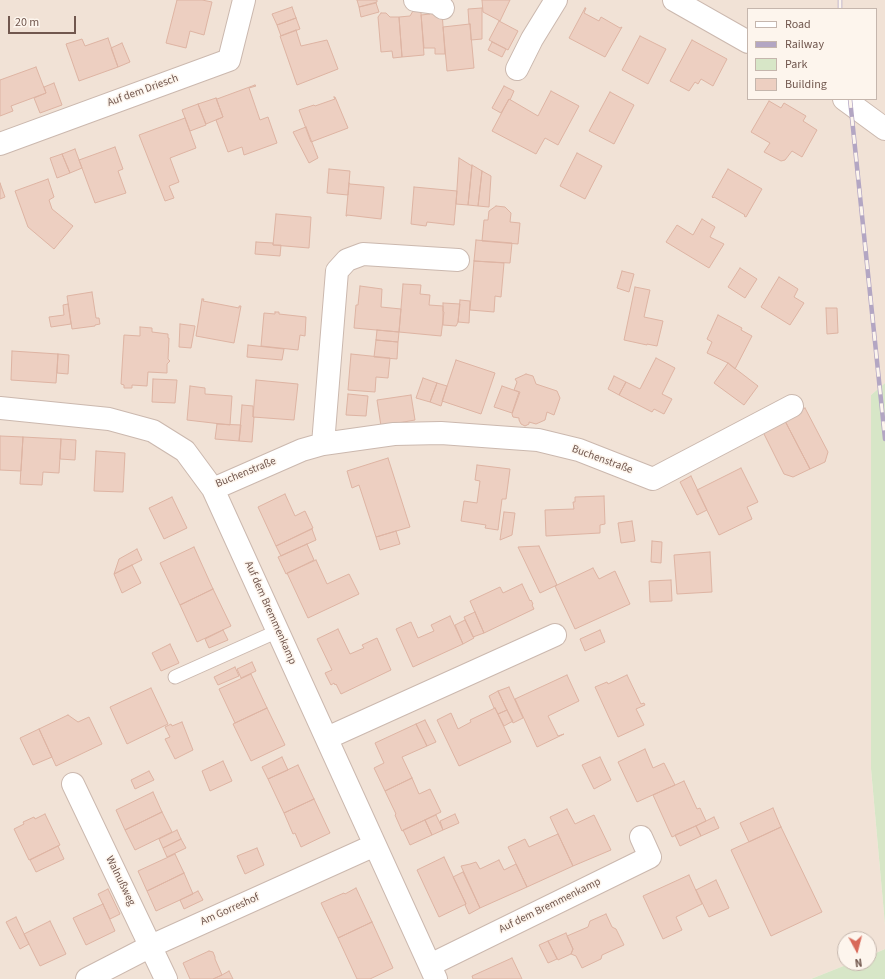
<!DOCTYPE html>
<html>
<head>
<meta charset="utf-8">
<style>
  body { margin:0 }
  #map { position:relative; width:885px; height:979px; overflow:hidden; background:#faf1e7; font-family:"Source Sans 3",sans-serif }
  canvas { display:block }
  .legend { position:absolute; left:747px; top:8px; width:130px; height:92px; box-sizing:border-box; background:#fdf5ed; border:1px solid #c5b6ad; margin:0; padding:5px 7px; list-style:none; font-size:12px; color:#71574e }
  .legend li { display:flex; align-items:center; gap:8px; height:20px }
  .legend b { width:20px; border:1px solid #c5b6ad }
  .north { position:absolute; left:837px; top:931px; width:40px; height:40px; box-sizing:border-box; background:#fdf5ed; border:1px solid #c5b6ad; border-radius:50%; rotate:173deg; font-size:11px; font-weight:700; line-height:16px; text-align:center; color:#71574e }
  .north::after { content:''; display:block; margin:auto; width:14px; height:18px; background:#d86959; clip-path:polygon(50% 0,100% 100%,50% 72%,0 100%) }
  .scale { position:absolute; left:8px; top:16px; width:68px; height:18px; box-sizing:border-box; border:2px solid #71574e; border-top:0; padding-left:5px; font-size:12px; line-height:14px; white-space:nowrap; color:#71574e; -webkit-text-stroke:3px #fdf5ed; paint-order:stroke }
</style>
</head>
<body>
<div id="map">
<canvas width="885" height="979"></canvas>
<ul class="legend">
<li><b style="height:5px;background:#fff"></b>Road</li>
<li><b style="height:5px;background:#b3a6c3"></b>Railway</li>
<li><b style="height:11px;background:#d7e6c7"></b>Park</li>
<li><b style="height:11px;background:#edcfc1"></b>Building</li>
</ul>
<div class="north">N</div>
<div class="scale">20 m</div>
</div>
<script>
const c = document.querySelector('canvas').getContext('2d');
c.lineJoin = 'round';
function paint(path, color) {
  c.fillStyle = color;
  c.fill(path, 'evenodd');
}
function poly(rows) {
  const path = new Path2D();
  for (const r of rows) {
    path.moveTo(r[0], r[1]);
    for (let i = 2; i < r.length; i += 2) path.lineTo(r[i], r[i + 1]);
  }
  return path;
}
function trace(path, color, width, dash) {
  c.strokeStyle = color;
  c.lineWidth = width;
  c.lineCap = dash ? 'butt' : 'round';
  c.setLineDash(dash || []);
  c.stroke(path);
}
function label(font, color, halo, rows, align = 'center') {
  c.font = font + ' "Source Sans 3",sans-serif';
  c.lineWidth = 3;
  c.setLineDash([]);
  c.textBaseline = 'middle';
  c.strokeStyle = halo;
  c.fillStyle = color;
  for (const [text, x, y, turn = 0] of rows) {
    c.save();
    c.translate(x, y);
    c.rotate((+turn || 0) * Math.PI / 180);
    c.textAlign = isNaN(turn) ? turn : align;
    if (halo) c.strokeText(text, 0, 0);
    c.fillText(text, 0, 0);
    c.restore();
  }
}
paint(poly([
  [0,0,885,0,885,383,871,395,871,769,885,925,885,949,869,956,869,939,845,939,845,963,851,963,811,979,0,979],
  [748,9,876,9,876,99,748,99]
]), '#f1e2d6');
paint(poly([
  [885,383,885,925,871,769,871,395],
  [885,949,885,979,811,979,851,963,869,963,869,956]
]), '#d7e6c7');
const building = poly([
  [177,0,202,0,212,2,204,35,190,31,186,48,166,43,177,0],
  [357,0,377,0,377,2,359,7,357,0],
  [482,0,510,0,500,21,483,12,482,0],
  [376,3,379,12,361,17,359,7,376,3],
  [292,7,296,18,277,25,272,14,292,7],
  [482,8,482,39,471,40,470,24,469,24,468,9,482,8],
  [585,8,586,8,584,13,599,21,601,17,620,28,622,27,605,57,569,38,585,8],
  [418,10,421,13,424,55,402,57,399,17,410,16,413,11,418,10],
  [442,12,445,54,435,54,435,48,424,48,421,15,430,14,430,13,442,12],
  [381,13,386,13,390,17,399,17,402,57,393,58,392,51,381,52,378,17,381,13],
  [296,18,300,29,281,36,277,25,296,18],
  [499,21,518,31,508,50,489,40,499,21],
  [470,24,474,68,447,71,443,27,470,24],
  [296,30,301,46,327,40,338,69,297,85,280,36,296,30],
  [640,36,666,49,648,84,622,70,640,36],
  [108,38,118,67,79,81,66,44,82,39,85,46,108,38],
  [692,40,727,59,713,86,701,79,698,84,695,82,689,91,670,81,692,40],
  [492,42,506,49,502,57,488,50,492,42],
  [122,43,130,62,118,67,111,48,122,43],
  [36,67,46,93,11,106,13,111,0,116,0,80,36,67],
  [54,83,62,105,40,113,34,98,46,93,44,87,54,83],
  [255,85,256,86,249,88,260,120,268,117,277,143,244,155,242,147,228,152,216,120,223,117,216,98,217,99,255,85],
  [504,86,514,91,510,100,509,99,501,113,492,108,504,86],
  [551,91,579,106,558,145,545,138,536,154,492,131,509,99,538,116,551,91],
  [610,92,634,105,614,144,589,131,610,92],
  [334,97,335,97,348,128,311,142,299,110,314,105,315,106,335,99,334,97],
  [216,98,223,117,206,124,198,104,216,98],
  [769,101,781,108,784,103,806,116,803,121,817,130,802,157,792,151,785,160,781,161,764,152,770,143,751,132,769,101],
  [198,104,206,125,190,131,182,110,198,104],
  [185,118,196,148,170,158,179,182,169,186,174,198,165,201,139,135,185,118],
  [306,127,318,158,309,163,293,132,306,127],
  [115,147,123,169,118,171,126,193,95,203,79,160,115,147],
  [75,149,82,168,70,173,62,154,75,149],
  [577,153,602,166,585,199,560,186,577,153],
  [62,154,70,173,57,178,50,158,62,154],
  [459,158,472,166,468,205,456,204,459,158],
  [472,165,482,171,478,206,468,205,472,165],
  [329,169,350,171,348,195,327,193,329,169],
  [728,169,762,189,746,217,744,216,745,215,714,197,713,198,712,197,728,169],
  [482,171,491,176,489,207,478,206,482,171],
  [48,179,54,197,49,200,52,209,73,226,54,249,28,227,15,191,48,179],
  [0,183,5,197,0,199,0,183],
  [349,183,350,184,384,187,381,219,347,215,347,216,346,216,349,183],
  [414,187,457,191,454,225,427,222,426,226,411,224,414,187],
  [496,206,505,207,511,213,510,222,520,223,518,244,482,241,484,220,488,220,489,211,496,206],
  [276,214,311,217,309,248,273,245,276,214],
  [702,219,715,227,710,237,724,244,709,268,666,242,677,225,693,235,702,219],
  [476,240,512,243,510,263,474,261,476,240],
  [256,242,273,243,273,245,281,245,280,256,255,254,256,242],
  [474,261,504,263,501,297,495,296,494,312,470,310,474,261],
  [740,268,757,279,745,298,728,287,740,268],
  [622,271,634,274,629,292,617,288,622,271],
  [779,277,798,289,794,297,804,303,790,325,761,307,779,277],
  [403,284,421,285,420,294,430,295,429,305,443,306,443,311,444,312,441,336,399,332,403,284],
  [360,286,382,289,381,307,401,309,399,332,354,328,356,305,358,305,360,286],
  [635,287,650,290,644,317,663,321,657,346,647,344,647,345,624,340,635,287],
  [92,292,96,318,99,318,100,324,95,325,95,326,72,329,67,296,92,292],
  [202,299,204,299,203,301,239,308,239,306,241,306,234,343,196,336,202,299],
  [460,300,470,301,469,323,458,322,460,300],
  [443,303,460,304,458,322,456,326,443,325,443,303],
  [68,304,71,324,51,327,49,317,64,315,63,305,68,304],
  [826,308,837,308,838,333,827,334,826,308],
  [275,312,279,312,279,314,306,317,305,336,300,335,298,350,261,346,264,313,275,314,275,312],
  [718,315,742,328,741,330,752,336,735,369,728,363,707,353,712,342,707,339,718,315],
  [180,324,195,326,191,348,179,347,180,324],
  [140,327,152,328,152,332,168,334,168,338,169,338,168,359,170,361,167,364,167,373,148,372,147,386,132,385,132,388,124,388,124,385,121,384,124,335,140,336,140,327],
  [377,330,399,332,398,342,376,340,377,330],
  [376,340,398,342,397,359,374,357,376,340],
  [248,345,284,349,282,360,247,357,248,345],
  [12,351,58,354,56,383,11,380,12,351],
  [58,354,69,355,68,374,57,373,58,354],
  [351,354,390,358,388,378,376,377,375,392,348,390,351,354],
  [656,358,675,368,662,394,672,399,664,414,654,409,652,412,619,395,626,382,640,389,656,358],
  [456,360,495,373,481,414,442,401,456,360],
  [728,363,758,386,744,405,714,383,728,363],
  [526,374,533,376,536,384,557,391,560,398,554,415,547,412,545,420,536,424,529,422,529,424,525,426,521,424,519,420,519,418,513,417,512,414,520,392,514,390,517,382,515,379,526,374],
  [614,376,626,382,619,395,608,389,614,376],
  [423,378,437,383,430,402,416,398,423,378],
  [153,379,177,380,175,403,152,402,153,379],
  [256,380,298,384,294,420,253,417,256,380],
  [437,383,447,386,441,406,430,402,437,383],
  [190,386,205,388,205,394,232,396,230,425,187,420,190,386],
  [502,386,519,392,512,413,494,407,502,386],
  [348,394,368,396,366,416,346,415,348,394],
  [411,395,415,420,381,426,377,400,411,395],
  [242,405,253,406,253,417,254,417,252,442,239,441,242,405],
  [805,408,828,452,825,462,810,469,784,419,805,408],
  [784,419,810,469,793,477,784,474,762,430,784,419],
  [217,424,241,425,239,441,215,439,217,424],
  [0,436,23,437,21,471,0,470,0,436],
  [23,437,61,439,59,473,43,472,42,485,20,484,23,437],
  [61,439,76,440,75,460,60,459,61,439],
  [96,451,125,453,123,492,94,491,96,451],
  [388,458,410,527,376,537,359,485,352,488,347,471,388,458],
  [477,465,510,469,506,499,502,499,498,530,485,528,486,525,461,521,464,501,477,503,480,481,475,480,477,465],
  [741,468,758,502,747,507,752,519,719,535,697,490,741,468],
  [691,476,707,510,697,515,680,482,691,476],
  [285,494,295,516,305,511,313,528,276,546,258,507,285,494],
  [604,496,605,524,600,525,600,533,546,536,545,510,574,509,573,502,575,502,575,497,604,496],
  [172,497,187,528,164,539,149,508,172,497],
  [504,512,515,513,512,535,500,540,504,512],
  [632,521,635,541,621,543,618,523,632,521],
  [312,529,316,540,281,556,276,546,312,529],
  [396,531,400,544,380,550,376,537,396,531],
  [652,541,662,542,661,563,651,562,652,541],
  [307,544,314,560,286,574,278,557,307,544],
  [539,546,557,585,540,593,518,547,539,546],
  [194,547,213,589,180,605,160,563,194,547],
  [137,549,142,560,114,574,119,559,137,549],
  [710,552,712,592,677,594,674,555,710,552],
  [316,560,327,584,349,574,359,594,308,618,287,573,316,560],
  [132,565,141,583,122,593,114,574,132,565],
  [593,568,599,579,615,571,630,604,575,629,555,586,593,568],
  [671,580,672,601,650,602,649,581,671,580],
  [522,584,530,601,531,600,533,604,532,605,534,609,484,633,470,601,500,587,503,593,522,584],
  [213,589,231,626,197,642,180,605,213,589],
  [475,612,484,633,473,637,464,617,475,612],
  [450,616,463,644,413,667,396,629,411,622,418,638,434,631,431,625,450,616],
  [465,620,474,638,463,644,455,625,465,620],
  [338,629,350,654,364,648,362,645,377,638,391,670,341,694,336,684,335,685,334,683,331,685,325,673,332,670,317,639,338,629],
  [223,630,228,640,209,648,205,639,223,630],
  [600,630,605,642,585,651,580,639,600,630],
  [170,644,179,663,161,671,152,653,170,644],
  [252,662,256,671,241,678,237,669,252,662],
  [235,667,239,676,218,685,214,677,235,667],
  [251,674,267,708,235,723,219,689,251,674],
  [567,675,579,701,548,716,558,736,564,734,537,747,515,699,567,675],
  [627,675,641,704,644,703,645,705,636,709,644,725,618,737,595,687,607,682,608,684,627,675],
  [509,687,523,718,513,723,498,691,509,687],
  [151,688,168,724,127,744,110,707,151,688],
  [498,691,507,710,498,714,495,708,494,708,489,696,498,691],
  [267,708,285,745,251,761,233,724,267,708],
  [495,708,511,742,459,766,437,720,451,713,458,729,471,722,470,720,495,708],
  [507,710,513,721,504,726,498,714,507,710],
  [68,715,78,722,89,717,102,744,56,766,39,729,68,715],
  [425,720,436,742,427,746,416,724,425,720],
  [182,722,193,750,175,759,165,739,170,737,165,727,171,724,172,726,182,722],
  [416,724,427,746,402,757,412,778,385,791,374,768,384,763,375,743,416,724],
  [39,729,52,757,33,765,20,738,39,729],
  [645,749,653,768,664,763,675,785,637,802,618,762,645,749],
  [282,757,288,770,268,779,262,767,282,757],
  [600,757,611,780,594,789,582,765,600,757],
  [223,761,232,781,210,791,202,771,223,761],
  [298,765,314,799,284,813,268,779,298,765],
  [149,771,154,780,135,789,131,780,149,771],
  [412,778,419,794,430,789,441,812,402,831,395,815,396,814,385,791,412,778],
  [684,781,697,809,700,808,706,821,672,837,653,795,684,781],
  [153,792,162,812,125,830,116,810,153,792],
  [314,799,330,833,301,847,295,833,293,834,284,813,314,799],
  [773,808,781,827,749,842,740,823,773,808],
  [567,809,575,824,594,815,611,850,573,866,550,817,567,809],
  [162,812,172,832,135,850,125,830,162,812],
  [45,814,60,845,29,860,14,829,24,824,23,822,34,817,35,819,45,814],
  [455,814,459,823,443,830,440,821,455,814],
  [436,815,443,830,432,835,425,820,436,815],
  [714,817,719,828,701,836,696,826,714,817],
  [425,820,432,835,410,845,403,830,425,820],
  [696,826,701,836,680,846,675,835,696,826],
  [781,827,822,912,771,936,731,850,781,827],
  [177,830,181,839,163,848,159,839,177,830],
  [558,834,573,866,527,887,508,847,525,839,529,847,558,834],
  [181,839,186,848,167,857,163,848,181,839],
  [58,846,64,859,36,872,30,860,58,846],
  [257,848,264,865,245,874,237,856,257,848],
  [175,854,184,873,147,891,138,871,175,854],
  [444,857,466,904,439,917,417,870,444,857],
  [499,860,504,870,516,864,527,887,480,908,461,866,470,864,476,862,480,869,499,860],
  [463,872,480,908,469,914,465,905,466,904,453,877,463,872],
  [184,873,193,894,156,911,147,891,184,873],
  [689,875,702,904,676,917,682,930,663,939,643,896,689,875],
  [716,880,729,908,709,917,696,890,716,880],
  [356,888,372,922,338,938,321,903,344,893,345,894,356,888],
  [108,889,120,914,110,919,98,894,108,889],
  [198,891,203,900,184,909,180,900,198,891],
  [103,904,115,931,86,945,73,918,103,904],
  [606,914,612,927,616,929,624,945,602,955,601,959,582,968,576,956,571,954,573,949,567,936,588,927,590,921,606,914],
  [16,917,29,944,20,949,6,922,16,917],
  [50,921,66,954,40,966,24,934,50,921],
  [372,922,393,968,370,979,357,979,338,938,372,922],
  [566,933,573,949,571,954,558,960,548,941,566,933],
  [548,941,557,959,548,963,539,945,548,941],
  [209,951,213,952,215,957,215,959,222,975,213,979,190,979,183,963,209,951],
  [512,958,522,979,473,979,472,976,512,958],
  [229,971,233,979,213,979,222,975,229,971]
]);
paint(building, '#edcfc1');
trace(building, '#deb4a3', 1);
const lane = poly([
  [175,677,278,631]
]);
const street = poly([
  [415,0,437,3,443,8],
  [674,0,748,42],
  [517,69,532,39,556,0],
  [844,99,885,129],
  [0,144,229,60,244,0],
  [0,408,109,419,153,431,185,451,213,489,302,450,323,444,394,434,441,433,538,440,579,450,653,479,792,406],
  [323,444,337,271,347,260,363,254,458,260],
  [213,489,436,979],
  [327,738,555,635],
  [73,784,166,979],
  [430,965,650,857,641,837],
  [87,979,151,946,375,845]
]);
trace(lane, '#cbb8ae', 15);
trace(street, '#cbb8ae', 24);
trace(lane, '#fff', 13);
trace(street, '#fff', 22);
const rail = poly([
  [840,0,840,9],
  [850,99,885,439]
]);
trace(rail, '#b3a6c3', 4.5);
trace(rail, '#fdf5ed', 3, [9]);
label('11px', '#71574e', '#fdf5ed', [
  ["Auf dem Driesch",143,91,-20],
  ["Buchenstraße",602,460,20],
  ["Buchenstraße",246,473,-22],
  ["Auf dem Bremmenkamp",270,613,66],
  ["Walnußweg",120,881,64],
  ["Auf dem Bremmenkamp",550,906,-26],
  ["Am Gorreshof",230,910,-24]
]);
</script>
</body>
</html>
